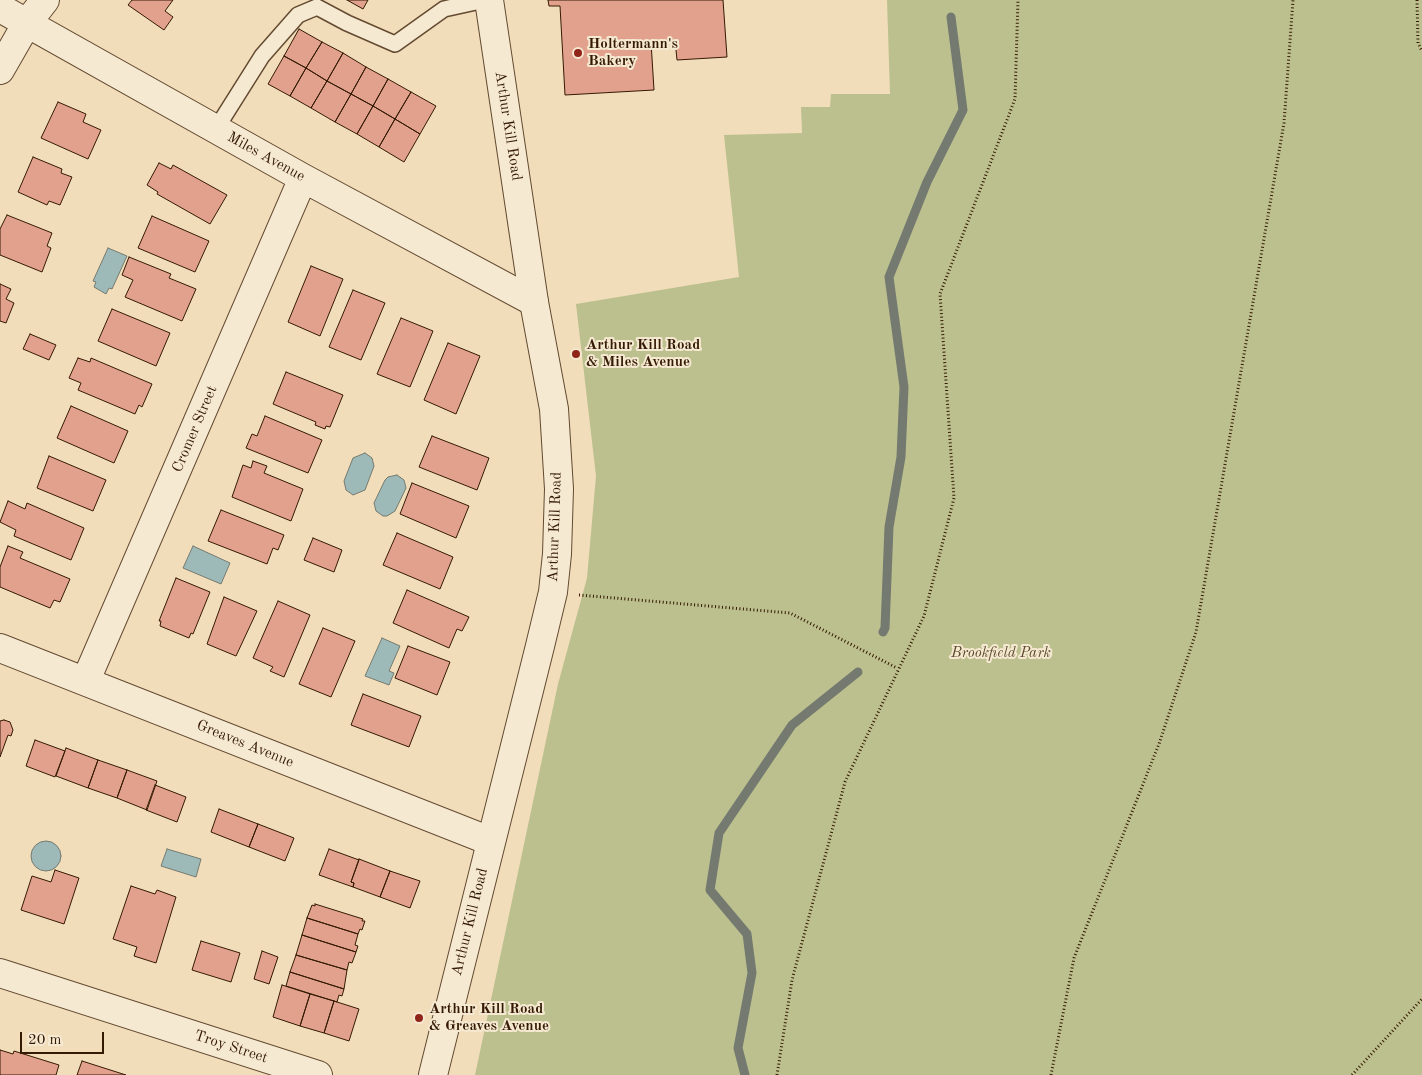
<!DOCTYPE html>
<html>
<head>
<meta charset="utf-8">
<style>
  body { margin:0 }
  #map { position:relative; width:1422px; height:1075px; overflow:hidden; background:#f1ddba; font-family:"Old Standard TT",serif }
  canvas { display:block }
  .scale { position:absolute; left:20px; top:1032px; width:84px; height:22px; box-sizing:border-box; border:2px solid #341903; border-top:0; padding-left:6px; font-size:15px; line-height:18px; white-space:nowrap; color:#341903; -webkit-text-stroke:4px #f6e9d2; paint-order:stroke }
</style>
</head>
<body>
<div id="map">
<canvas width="1422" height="1075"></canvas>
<div class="scale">20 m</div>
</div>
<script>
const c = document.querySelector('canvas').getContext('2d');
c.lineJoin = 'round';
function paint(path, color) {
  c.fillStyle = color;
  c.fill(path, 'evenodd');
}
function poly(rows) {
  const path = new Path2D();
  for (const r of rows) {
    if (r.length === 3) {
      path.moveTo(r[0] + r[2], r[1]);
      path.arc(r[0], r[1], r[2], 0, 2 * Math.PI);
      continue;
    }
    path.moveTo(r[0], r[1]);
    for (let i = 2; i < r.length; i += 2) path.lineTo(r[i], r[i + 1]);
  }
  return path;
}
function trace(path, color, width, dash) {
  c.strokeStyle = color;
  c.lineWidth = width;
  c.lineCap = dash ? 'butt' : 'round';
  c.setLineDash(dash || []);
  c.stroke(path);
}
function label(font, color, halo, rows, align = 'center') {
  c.font = font + ' "Old Standard TT",serif';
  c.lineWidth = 4;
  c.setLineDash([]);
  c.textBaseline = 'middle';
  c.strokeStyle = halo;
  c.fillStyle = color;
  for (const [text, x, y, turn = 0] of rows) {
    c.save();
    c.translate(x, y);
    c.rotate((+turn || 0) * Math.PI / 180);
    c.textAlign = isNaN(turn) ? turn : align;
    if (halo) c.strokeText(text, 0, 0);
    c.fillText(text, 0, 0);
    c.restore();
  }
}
paint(poly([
  [887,0,1422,0,1422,1075,475,1075,558,684,587,578,596,476,576,304,739,277,724,135,802,133,801,107,830,107,831,94,890,94]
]), '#bcc08e');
const water = poly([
  [108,248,127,256,112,289,109,288,106,294,94,287,96,282,93,281,108,248],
  [365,453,372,458,374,466,365,490,353,495,346,490,344,481,353,458,365,453],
  [397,475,404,480,406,488,395,511,387,516,383,516,376,511,374,503,385,480,388,477,397,475],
  [193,546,230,563,221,584,183,568,193,546],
  [382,638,400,646,389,671,394,673,389,685,365,676,382,638],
  [46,856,15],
  [167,849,201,859,196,877,161,866,167,849]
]);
paint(water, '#9ebab8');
trace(water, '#747a70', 1);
trace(poly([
  [883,632,885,628,889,527,901,457,904,387,889,277,927,182,963,110,951,17],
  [745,1075,738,1048,752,973,747,934,710,890,719,833,792,725,858,672]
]), '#747a70', 9);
const building = poly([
  [132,0,173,0,165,11,173,17,164,30,128,5,132,0],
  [347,0,368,0,363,9,347,0],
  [548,0,723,0,727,57,677,60,675,40,651,42,654,90,565,95,560,6,549,6,548,0],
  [299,29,322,42,306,68,284,56,299,29],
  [322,42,343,53,327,81,306,68,322,42],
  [343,53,366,67,351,94,327,81,343,53],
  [284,56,306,68,290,96,268,84,284,56],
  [366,67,388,79,373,106,351,94,366,67],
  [306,68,327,81,311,108,290,96,306,68],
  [388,79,411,92,395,119,373,106,388,79],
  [327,81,351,94,335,122,311,108,327,81],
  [411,92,436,106,420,134,395,119,411,92],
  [351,94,373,106,357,134,335,122,351,94],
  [58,102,86,114,83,122,101,130,88,159,41,138,58,102],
  [373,106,395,119,379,147,357,134,373,106],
  [395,119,420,134,404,162,379,147,395,119],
  [33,157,62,169,61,173,72,177,60,205,49,201,47,205,18,192,33,157],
  [159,163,171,169,173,165,227,195,210,224,157,194,158,192,147,185,159,163],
  [7,215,52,233,47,246,51,248,42,272,0,255,0,229,7,215],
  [152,216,209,241,195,272,138,248,152,216],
  [129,257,171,274,169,278,196,289,182,321,125,297,133,280,122,275,129,257],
  [311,266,343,279,320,336,288,322,311,266],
  [0,284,11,289,6,299,14,303,6,323,0,321,0,284],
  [353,290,385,303,361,360,329,347,353,290],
  [112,309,170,333,156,366,98,341,112,309],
  [401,318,433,331,410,387,377,374,401,318],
  [30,334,56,345,49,360,23,349,30,334],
  [448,343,480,356,456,414,424,400,448,343],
  [78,358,90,362,91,358,152,384,142,407,139,405,135,414,78,390,81,383,69,378,78,358],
  [286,372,343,395,330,427,326,426,325,429,315,425,316,422,273,404,286,372],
  [71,406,128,431,114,463,57,438,71,406],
  [265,416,322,440,308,473,246,448,252,434,257,436,265,416],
  [432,436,489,458,477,490,419,467,432,436],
  [49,456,106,480,93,511,37,488,49,456],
  [253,461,267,466,264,473,303,489,291,521,232,497,243,465,251,468,253,461],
  [412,483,469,506,456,538,400,514,412,483],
  [8,501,25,509,27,503,84,528,71,560,14,536,16,530,0,522,8,501],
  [221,510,284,535,278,550,273,548,267,564,208,541,221,510],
  [397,533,453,557,440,589,383,565,397,533],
  [313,538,342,550,334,572,304,560,313,538],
  [8,546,23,552,20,558,70,579,60,602,54,600,50,608,0,587,0,567,8,546],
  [176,578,210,592,193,634,191,633,189,638,160,626,161,621,159,621,176,578],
  [407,590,469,617,462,631,457,629,449,648,393,623,407,590],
  [224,597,257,611,236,656,207,644,224,597],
  [278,601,310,615,284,677,270,671,273,667,253,658,278,601],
  [323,628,355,641,331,697,299,684,323,628],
  [408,646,450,662,437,695,395,678,408,646],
  [363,694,421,716,409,747,351,725,363,694],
  [4,720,10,722,13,730,11,736,8,735,0,757,0,721,4,720],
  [35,740,65,751,55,777,26,766,35,740],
  [66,748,98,760,88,788,56,776,66,748],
  [98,760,127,770,117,798,88,788,98,760],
  [127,770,157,781,147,810,117,798,127,770],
  [155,785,186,797,177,822,146,810,155,785],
  [219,809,258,824,249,847,211,832,219,809],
  [258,824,294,838,285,861,249,847,258,824],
  [329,849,359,860,351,882,354,883,353,887,319,875,329,849],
  [359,859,390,871,380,897,353,887,354,883,351,882,359,859],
  [55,870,79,878,64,924,21,910,32,876,51,882,55,870],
  [390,871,420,881,410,908,380,897,390,871],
  [131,886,155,894,157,890,176,897,156,963,134,956,137,947,113,939,131,886],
  [315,904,363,919,362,921,365,921,362,930,360,929,358,934,307,918,312,905,315,906,315,904],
  [307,918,358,934,355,945,358,946,356,952,302,935,307,918],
  [302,935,356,952,352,963,349,962,347,970,296,955,302,935],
  [201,941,240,953,231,982,192,970,201,941],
  [262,951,278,957,269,984,254,979,262,951],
  [296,955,347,970,344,989,290,972,296,955],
  [290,972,344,989,342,996,339,995,337,1002,286,986,290,972],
  [282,985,310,994,300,1026,273,1017,282,985],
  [310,994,334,1001,324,1033,300,1026,310,994],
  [334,1001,359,1009,349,1041,324,1033,334,1001],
  [0,1050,13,1054,14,1051,59,1065,56,1075,0,1075,0,1050],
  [82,1061,126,1075,77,1075,82,1061]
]);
paint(building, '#e2a18c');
trace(building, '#341903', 1);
const service = poly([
  [216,129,262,56,298,15,317,7,347,23,395,44,444,9,485,0]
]);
const minor = poly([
  [0,8,303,178,534,302],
  [0,70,27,23,45,0],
  [0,648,490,841],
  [86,680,303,178],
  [0,973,318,1075]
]);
const tertiary = poly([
  [433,1075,540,646,553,592,557,554,559,489,554,409,534,302,489,0]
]);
trace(service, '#634a31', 18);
trace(minor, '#634a31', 30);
trace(tertiary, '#634a31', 30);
trace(poly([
  [1417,0,1418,43,1422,51],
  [579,595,790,613,897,668],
  [777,1075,792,980,845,782,924,616,954,498,940,294,1015,99,1018,0],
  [1051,1075,1074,958,1159,744,1196,632,1284,123,1293,0],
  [1352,1075,1422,999]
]), '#341903', 3, [1, 2.5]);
trace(service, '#f6e9d2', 15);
trace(minor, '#f6e9d2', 28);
trace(tertiary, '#f6e9d2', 28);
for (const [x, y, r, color] of [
  [578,53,5,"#8f2418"],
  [576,354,5,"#8f2418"],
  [419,1018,5,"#8f2418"]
]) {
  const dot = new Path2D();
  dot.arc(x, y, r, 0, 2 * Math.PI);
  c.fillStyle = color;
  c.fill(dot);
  trace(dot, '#f6e9d2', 2);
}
label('bold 15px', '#341903', '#f6e9d2', [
  ["Holtermann's",588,44],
  ["Bakery",588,61],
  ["Arthur Kill Road",586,345],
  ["& Miles Avenue",586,362],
  ["Arthur Kill Road",429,1009],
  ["& Greaves Avenue",429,1026]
], 'left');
label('15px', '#341903', '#f6e9d2', [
  ["Arthur Kill Road",508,126,81],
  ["Miles Avenue",266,157,29],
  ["Cromer Street",195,429,-67],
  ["Arthur Kill Road",555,527,-88],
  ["Greaves Avenue",245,744,22],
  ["Arthur Kill Road",470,922,-76],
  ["Troy Street",231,1047,18]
]);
label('italic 15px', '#5d4b2d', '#f6e9d2', [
  ["Brookfield Park",1001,653]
]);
</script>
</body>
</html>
